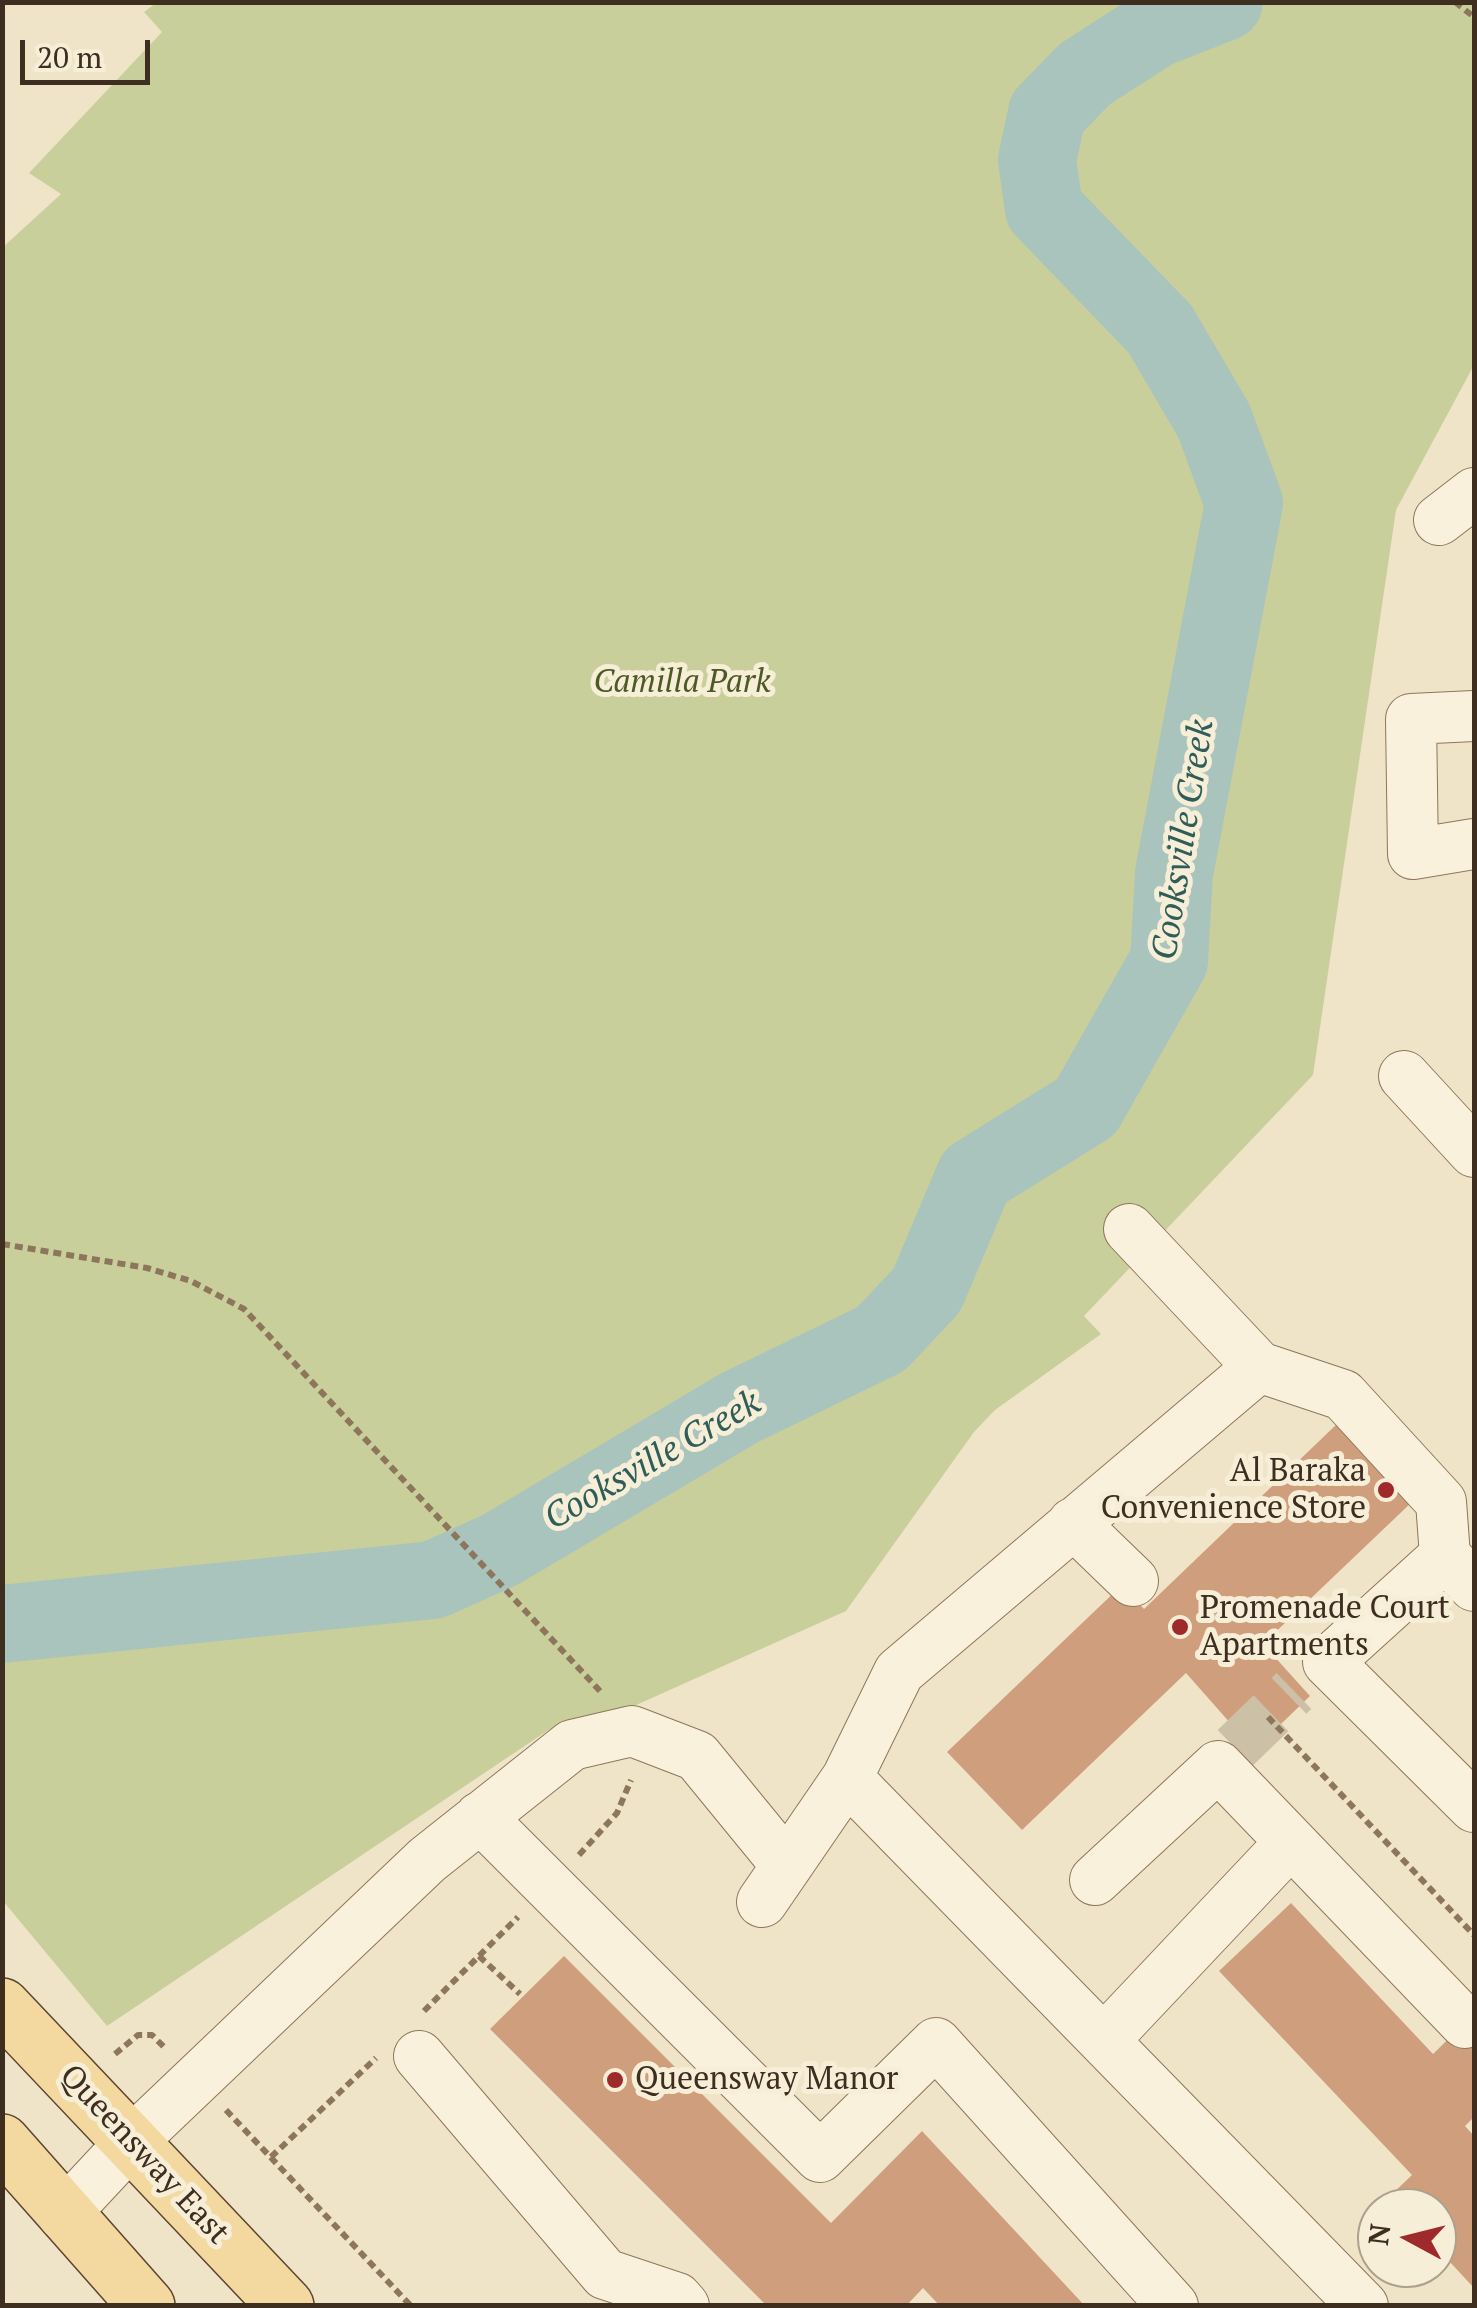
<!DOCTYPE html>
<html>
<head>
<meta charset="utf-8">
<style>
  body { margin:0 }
  #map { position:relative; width:1477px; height:2308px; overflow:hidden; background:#f0e4c8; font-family:"PT Serif",serif }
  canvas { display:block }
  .frame { position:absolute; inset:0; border:5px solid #3d2e20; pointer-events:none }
  .north { position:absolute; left:1357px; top:2188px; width:100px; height:100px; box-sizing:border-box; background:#f7eed8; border:2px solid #ada18e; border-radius:50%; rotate:277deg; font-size:28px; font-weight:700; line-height:40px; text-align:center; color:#3d2e20 }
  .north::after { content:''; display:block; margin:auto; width:35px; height:45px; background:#9e2a2b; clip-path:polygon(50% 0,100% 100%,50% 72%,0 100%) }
  .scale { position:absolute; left:20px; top:40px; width:130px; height:45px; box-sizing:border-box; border:5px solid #3d2e20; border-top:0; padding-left:12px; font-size:30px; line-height:35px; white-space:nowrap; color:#3d2e20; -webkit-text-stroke:8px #f7eed8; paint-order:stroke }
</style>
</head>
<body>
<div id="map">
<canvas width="1477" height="2308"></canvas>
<div class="frame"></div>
<div class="north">N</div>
<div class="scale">20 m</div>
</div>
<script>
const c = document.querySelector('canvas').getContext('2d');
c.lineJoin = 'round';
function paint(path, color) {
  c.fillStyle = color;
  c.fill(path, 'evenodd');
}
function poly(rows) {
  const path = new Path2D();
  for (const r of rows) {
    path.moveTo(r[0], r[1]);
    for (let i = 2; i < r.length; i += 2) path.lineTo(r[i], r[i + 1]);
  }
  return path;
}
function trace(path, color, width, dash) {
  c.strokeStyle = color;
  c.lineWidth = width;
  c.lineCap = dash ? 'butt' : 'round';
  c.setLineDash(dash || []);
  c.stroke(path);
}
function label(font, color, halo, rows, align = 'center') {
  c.font = font + ' "PT Serif",serif';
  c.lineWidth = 10;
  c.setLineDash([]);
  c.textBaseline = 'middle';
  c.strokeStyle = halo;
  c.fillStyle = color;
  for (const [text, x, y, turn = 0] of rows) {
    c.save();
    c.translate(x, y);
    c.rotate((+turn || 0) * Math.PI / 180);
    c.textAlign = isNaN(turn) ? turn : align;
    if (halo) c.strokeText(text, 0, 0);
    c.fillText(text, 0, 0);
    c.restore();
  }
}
paint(poly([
  [156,3,1474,3,1474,365,1396,510,1313,1075,1084,1316,1101,1334,995,1410,974,1432,846,1611,634,1706,550,1729,107,2026,3,1901,2,248,61,194,29,173,162,32,144,12]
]), '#c9cf9b');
trace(poly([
  [2,1624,433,1580,500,1550,739,1408,881,1339,927,1290,975,1176,1086,1107,1169,961,1174,873,1244,503,1214,421,1160,329,1044,209,1037,160,1047,113,1085,74,1155,29,1224,2]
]), '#a9c4bc', 78);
paint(poly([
  [1339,1422,1413,1501,1263,1644,1310,1696,1254,1750,1186,1673,1022,1830,947,1752,1122,1585,1144,1609],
  [1291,1903,1433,2054,1474,2014,1474,2117,1465,2126,1474,2136,1474,2288,1437,2248,1437,2208,1399,2208,1389,2197,1412,2175,1219,1971],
  [564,1956,831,2223,922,2131,1085,2306,940,2306,923,2288,906,2306,767,2306,490,2029]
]), '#cf9f7d');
trace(poly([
  [1235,1748,1294,1691]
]), '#ccc0a6', 50, [50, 25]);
const minor = poly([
  [1439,520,1474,493],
  [1474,716,1411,719,1413,854,1474,844],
  [1404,1076,1474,1152],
  [1129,1229,1259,1367,1343,1395,1441,1502,1445,1556],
  [1073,1523,1133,1581],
  [1474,1586,1445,1556,1328,1662,1474,1807],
  [847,1778,1363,2306],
  [480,1817,820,2157,936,2043,1173,2306],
  [1095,1880,1218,1766,1465,2023],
  [762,1902,847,1778,899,1672,1259,1367],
  [1104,2040,1290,1843],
  [419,2056,605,2274,677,2298,684,2306],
  [63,2215,132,2141,427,1860,572,1745,632,1731,697,1756,787,1866]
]);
const major = poly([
  [2,2006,286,2306],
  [2,2142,147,2306]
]);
trace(minor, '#8d765c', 52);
trace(major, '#5b4430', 58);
trace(poly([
  [1455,2,1474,17],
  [2,1244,147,1268,191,1281,244,1309,600,1691],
  [1268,1717,1474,1935],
  [579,1855,617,1813,631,1780],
  [479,1956,520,1994],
  [424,2011,518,1917],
  [115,2054,138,2035,152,2035,165,2048],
  [226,2110,411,2306],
  [271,2157,376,2058]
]), '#8d765c', 6, [8, 5]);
trace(minor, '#faf1dc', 50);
trace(major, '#f3d9a0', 55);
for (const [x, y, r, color] of [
  [1386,1490,10,"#9e2a2b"],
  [1180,1627,10,"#9e2a2b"],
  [615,2080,10,"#9e2a2b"]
]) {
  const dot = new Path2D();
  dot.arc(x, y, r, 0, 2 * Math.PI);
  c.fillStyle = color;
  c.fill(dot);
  trace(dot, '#f7eed8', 4);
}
label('italic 32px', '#4d5a26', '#f7eed8', [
  ["Camilla Park",682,683]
]);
label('32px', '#3d2e20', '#f7eed8', [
  ["Al Baraka",1366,1472,"right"],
  ["Convenience Store",1366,1509,"right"],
  ["Promenade Court",1200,1609],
  ["Apartments",1200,1646],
  ["Queensway Manor",635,2080]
], 'left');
label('32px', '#3d2e20', '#f7eed8', [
  ["Queensway East",144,2155,47]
]);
label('italic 35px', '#2f5d5a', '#f7eed8', [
  ["Cooksville Creek",1184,840,-81],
  ["Cooksville Creek",653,1461,-30]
]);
</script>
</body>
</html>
